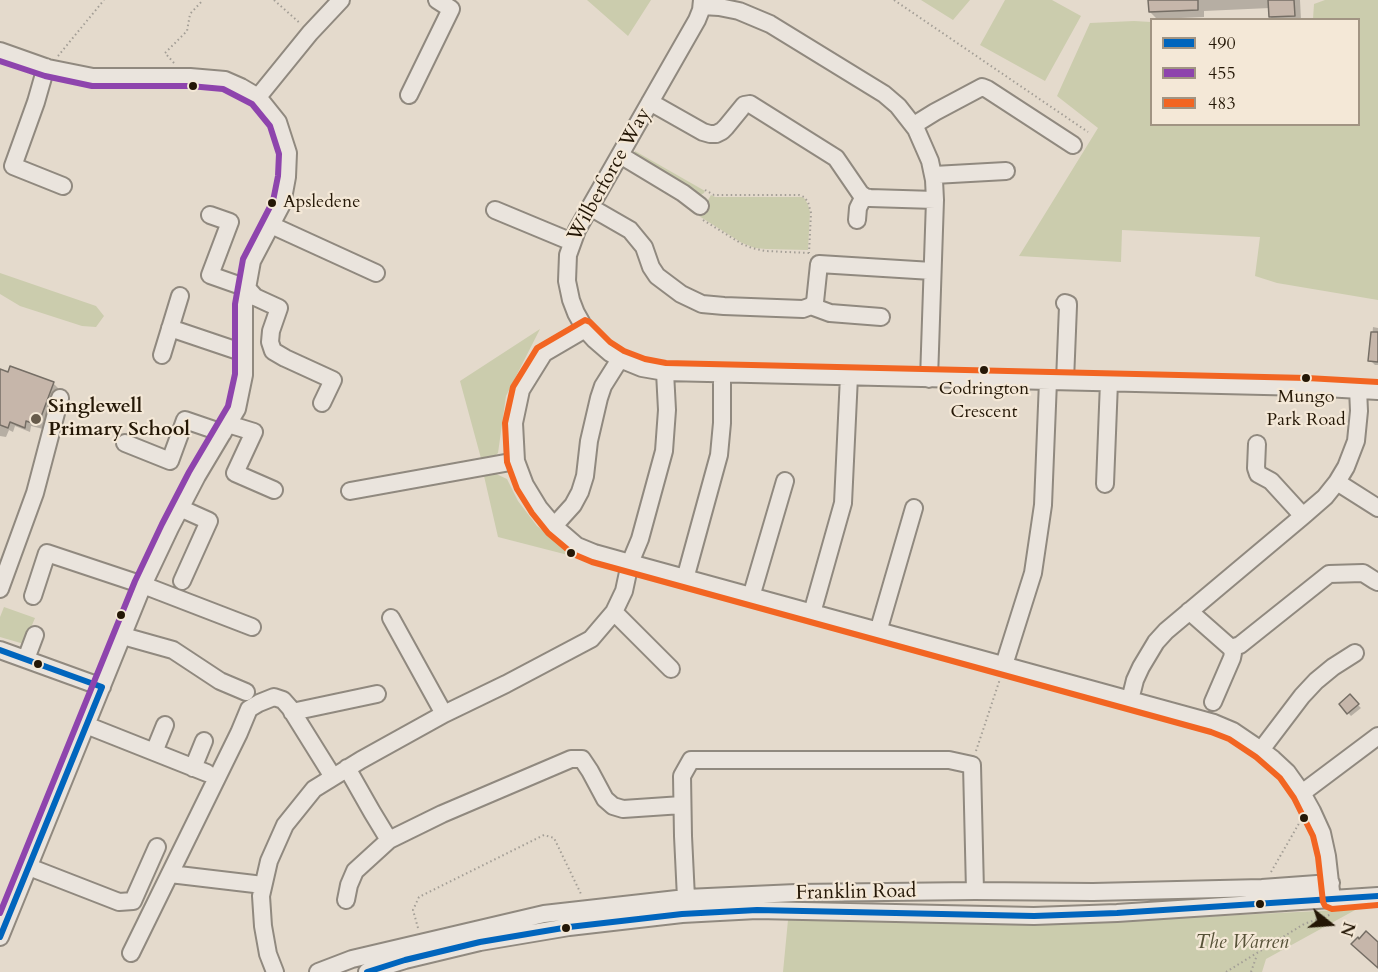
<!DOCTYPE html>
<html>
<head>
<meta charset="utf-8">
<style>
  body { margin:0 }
  #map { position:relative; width:1378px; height:972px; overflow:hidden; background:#e4dacc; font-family:Cardo,serif }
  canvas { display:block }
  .legend { position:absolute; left:1150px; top:18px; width:210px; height:108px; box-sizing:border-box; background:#f4e8d7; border:2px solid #a19483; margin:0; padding:8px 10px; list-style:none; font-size:18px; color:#241706 }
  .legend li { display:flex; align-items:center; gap:12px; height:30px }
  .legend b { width:30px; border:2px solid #a19483 }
  .north { position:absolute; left:1300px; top:894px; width:60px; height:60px; -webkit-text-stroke:4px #f4e8d7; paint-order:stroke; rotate:107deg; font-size:16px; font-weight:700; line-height:24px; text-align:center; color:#241706 }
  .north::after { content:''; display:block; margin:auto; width:21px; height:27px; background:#241706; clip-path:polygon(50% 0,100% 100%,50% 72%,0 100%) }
</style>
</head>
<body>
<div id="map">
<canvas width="1378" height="972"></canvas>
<ul class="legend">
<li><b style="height:8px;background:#0065bd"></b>490</li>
<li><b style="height:8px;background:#8e44ad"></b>455</li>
<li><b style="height:8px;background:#f26522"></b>483</li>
</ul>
<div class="north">N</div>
</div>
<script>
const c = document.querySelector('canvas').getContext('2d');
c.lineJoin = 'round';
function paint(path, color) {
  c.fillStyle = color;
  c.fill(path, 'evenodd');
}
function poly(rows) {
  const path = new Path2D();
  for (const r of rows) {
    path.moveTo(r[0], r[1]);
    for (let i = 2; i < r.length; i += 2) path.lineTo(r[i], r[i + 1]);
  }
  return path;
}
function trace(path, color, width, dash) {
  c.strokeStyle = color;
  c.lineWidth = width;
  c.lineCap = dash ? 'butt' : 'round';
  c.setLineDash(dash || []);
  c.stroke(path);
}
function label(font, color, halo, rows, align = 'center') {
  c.font = font + ' Cardo,serif';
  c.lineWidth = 4.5;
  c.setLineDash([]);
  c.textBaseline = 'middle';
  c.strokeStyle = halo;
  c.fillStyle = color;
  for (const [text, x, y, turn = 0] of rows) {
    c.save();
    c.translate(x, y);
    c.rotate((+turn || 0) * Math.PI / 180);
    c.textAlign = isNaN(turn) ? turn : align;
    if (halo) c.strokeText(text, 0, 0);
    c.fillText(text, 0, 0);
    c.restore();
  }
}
paint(poly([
  [587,0,651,0,628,36],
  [921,0,970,0,953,20],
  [1005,0,1052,0,1081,16,1045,81,980,45],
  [1325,0,1378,0,1378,300,1277,283,1255,276,1260,237,1122,230,1121,262,1019,256,1098,128,1057,96,1090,23,1134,21,1151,22,1152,124,1358,124,1358,20,1313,19,1314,4],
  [635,151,705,191,704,193,699,196,632,158],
  [711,195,715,197,802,197,805,199,808,205,810,212,808,250,766,249,755,248,742,243,699,216],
  [0,273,96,306,104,316,96,327,82,326,20,306,0,294],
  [540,329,506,396,498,453,491,459,482,462,460,381],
  [494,473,507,479,518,501,537,526,570,551,568,555,498,537,484,476],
  [4,607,35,618,24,644,0,637,0,617],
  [1357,909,1266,959,1262,972,783,972,788,920,1100,922]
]), '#cbccad');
paint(poly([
  [1150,0,1300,0,1301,20,1273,20,1270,16,1270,8,1204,11,1204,17,1157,19,1150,12],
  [1373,327,1378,328,1378,365,1375,365,1370,360],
  [0,371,53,383,58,388,43,429,31,426,30,432,15,426,13,432,9,430,6,437,0,436],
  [1350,697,1361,708,1351,716,1341,705]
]), '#0003');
const building = poly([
  [1148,0,1198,0,1198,10,1149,12,1148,0],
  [1268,0,1294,0,1295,16,1269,17,1268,0],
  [1371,332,1378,332,1378,362,1368,361,1371,332],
  [10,366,54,382,38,425,26,421,25,428,10,422,8,428,0,425,0,369,8,372,10,366],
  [1350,694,1359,704,1347,714,1339,704,1350,694],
  [1366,931,1378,942,1378,968,1351,944,1358,937,1359,939,1366,931]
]);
paint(building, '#c6b6aa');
trace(building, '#756e65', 1.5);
const minor = poly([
  [702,0,701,10,697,20,577,230,568,255,567,281,571,300,576,313,585,329,595,340,610,353,620,359,642,368,665,372,1307,387,1378,391],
  [702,6,719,7,739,11,770,24,884,94,898,106,916,129,930,161,934,180,935,200,929,379],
  [0,51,48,68,93,77,190,77,225,80,241,87,258,97,278,122,288,153,287,177,282,204,252,261,244,305,244,375,237,409,197,476,170,528,143,585,0,937],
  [46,67,36,102,13,166,63,186],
  [409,95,451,9,437,0],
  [258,97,310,33,341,0],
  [650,102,703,132,710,134,716,134,722,131,726,127,744,105,750,104,836,158,860,193,864,197,870,198,935,200],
  [914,125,935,112,982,87,987,89,1073,145],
  [620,155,683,193,700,206],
  [934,175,1006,171],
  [590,207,630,230,644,247,651,267,657,276,681,294,702,304,724,306,803,309,811,306,815,302,819,264,932,271],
  [495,210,572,242],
  [210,215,230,222,210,275,247,288,255,297,279,308,271,331,270,342,273,351,285,358,333,380,322,403],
  [857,220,858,208,864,196],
  [271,225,376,273],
  [811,306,830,313,881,317],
  [170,328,244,353],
  [585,329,544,353,521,390,514,423,516,461,525,485,539,508,555,527,577,546,594,553,630,563,1214,723,1233,731,1261,750,1273,759,1287,772,1302,793,1312,811,1322,833,1327,856,1332,900],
  [162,355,180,296],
  [1065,381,1068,306,1068,304,1065,303],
  [228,424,254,432,235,473,274,490],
  [125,443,170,461,185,420,223,433],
  [1257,444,1256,468,1258,474,1271,481,1303,516],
  [1337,482,1378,508],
  [1105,484,1109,382],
  [350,491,516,461],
  [180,508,209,521,182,581],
  [554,526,573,505,580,492,585,476,589,441,599,398,603,386,620,359],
  [685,579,719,455,722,423,722,373],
  [0,589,35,493,60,398],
  [33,596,47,553,143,585,252,627],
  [751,597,785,481],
  [1189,611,1231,648,1233,653,1232,658,1213,702],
  [614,612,671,669],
  [812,613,843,503,849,376],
  [391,618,444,714],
  [878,632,914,508],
  [123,636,173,650,220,681,246,692],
  [1231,648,1240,645,1329,574,1363,573,1374,580,1378,582],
  [0,650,102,687],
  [26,659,35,635],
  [1004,665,1033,573,1043,505,1048,381],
  [1130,700,1135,680,1141,667,1156,642,1166,631,1303,516,1325,497,1337,482,1346,467,1356,441,1359,411,1358,389],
  [292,712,377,694],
  [86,725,207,773],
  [1261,750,1302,696,1316,681,1333,667,1355,653],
  [154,752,165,725],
  [193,768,204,741],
  [347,768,372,812,389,840],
  [1302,793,1378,736],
  [29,867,119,902,133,901,157,847],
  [170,874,263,885],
  [686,898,683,836,682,776,691,760,949,760,972,765,975,891],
  [346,900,349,885,355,871,389,840,442,814,571,759,582,759,590,771,605,799,613,806,623,809,682,805],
  [131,953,239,733,249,709,259,703,274,697,283,700,290,708,333,777],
  [275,972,268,954,263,926,261,896,269,861,285,825,314,789,361,760,444,714,506,684,591,639,614,612,624,591,630,563,640,539,664,451,667,410,665,372],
  [318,972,352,959,544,914,686,898,796,893,975,891,1093,892,1262,888,1331,883],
  [367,972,405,960,480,942,569,927,682,914,757,910,1034,916,1117,913,1378,896]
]);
trace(minor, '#90897f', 20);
trace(poly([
  [274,0,301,24],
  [894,0,1088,132],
  [58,56,104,0],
  [174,63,165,53,187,31,190,14,203,0],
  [705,190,714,195,799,195,804,197,808,202,811,213,809,253],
  [703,220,742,244,752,248,765,251,809,253],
  [976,751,1000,679],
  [1271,872,1301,820],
  [418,928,413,910,419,897,544,835,554,838,581,894],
  [1226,972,1304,924,1332,914],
  [1251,972,1257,955]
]), '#a39e96', 2, [1.5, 3]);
trace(minor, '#eae4dd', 16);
trace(poly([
  [0,650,102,687,0,937],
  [367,972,405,960,480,942,569,927,682,914,757,910,1034,916,1117,913,1378,896]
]), '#0065bd', 6);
trace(poly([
  [0,61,45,76,92,86,190,86,223,89,252,104,270,126,279,154,278,176,273,201,243,259,235,304,235,374,228,406,189,472,162,524,135,581,0,913]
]), '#8e44ad', 6);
trace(poly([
  [1378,382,1307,378,666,363,645,359,624,351,610,342,590,322,585,320,537,348,513,387,505,423,507,462,517,489,532,513,548,533,573,554,592,562,1211,732,1229,739,1256,757,1280,778,1294,798,1313,836,1318,857,1323,902,1325,906,1332,909,1378,905]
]), '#f26522', 6);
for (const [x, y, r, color] of [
  [193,86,5,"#241706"],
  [272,203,5,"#241706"],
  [984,370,5,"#241706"],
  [1306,378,5,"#241706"],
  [36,419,6,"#675b4b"],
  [571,553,5,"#241706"],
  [121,615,5,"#241706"],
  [38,664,5,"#241706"],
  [1304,818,5,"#241706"],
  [1260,904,5,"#241706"],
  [566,928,5,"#241706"]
]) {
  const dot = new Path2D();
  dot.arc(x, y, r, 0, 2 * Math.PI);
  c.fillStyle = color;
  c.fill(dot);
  trace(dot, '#f4e8d7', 2);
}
label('18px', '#241706', '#f4e8d7', [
  ["Apsledene",283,203,"left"],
  ["Codrington",984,390],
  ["Crescent",984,413],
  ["Mungo",1306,398],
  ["Park Road",1306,421]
]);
label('20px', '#241706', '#f4e8d7', [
  ["Wilberforce Way",610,175,-61],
  ["Franklin Road",856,893,-1]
]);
label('bold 20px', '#241706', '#f4e8d7', [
  ["Singlewell",48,407],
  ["Primary School",48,430]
], 'left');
label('italic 20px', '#575238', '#f4e8d7', [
  ["The Warren",1242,943]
]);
</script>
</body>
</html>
